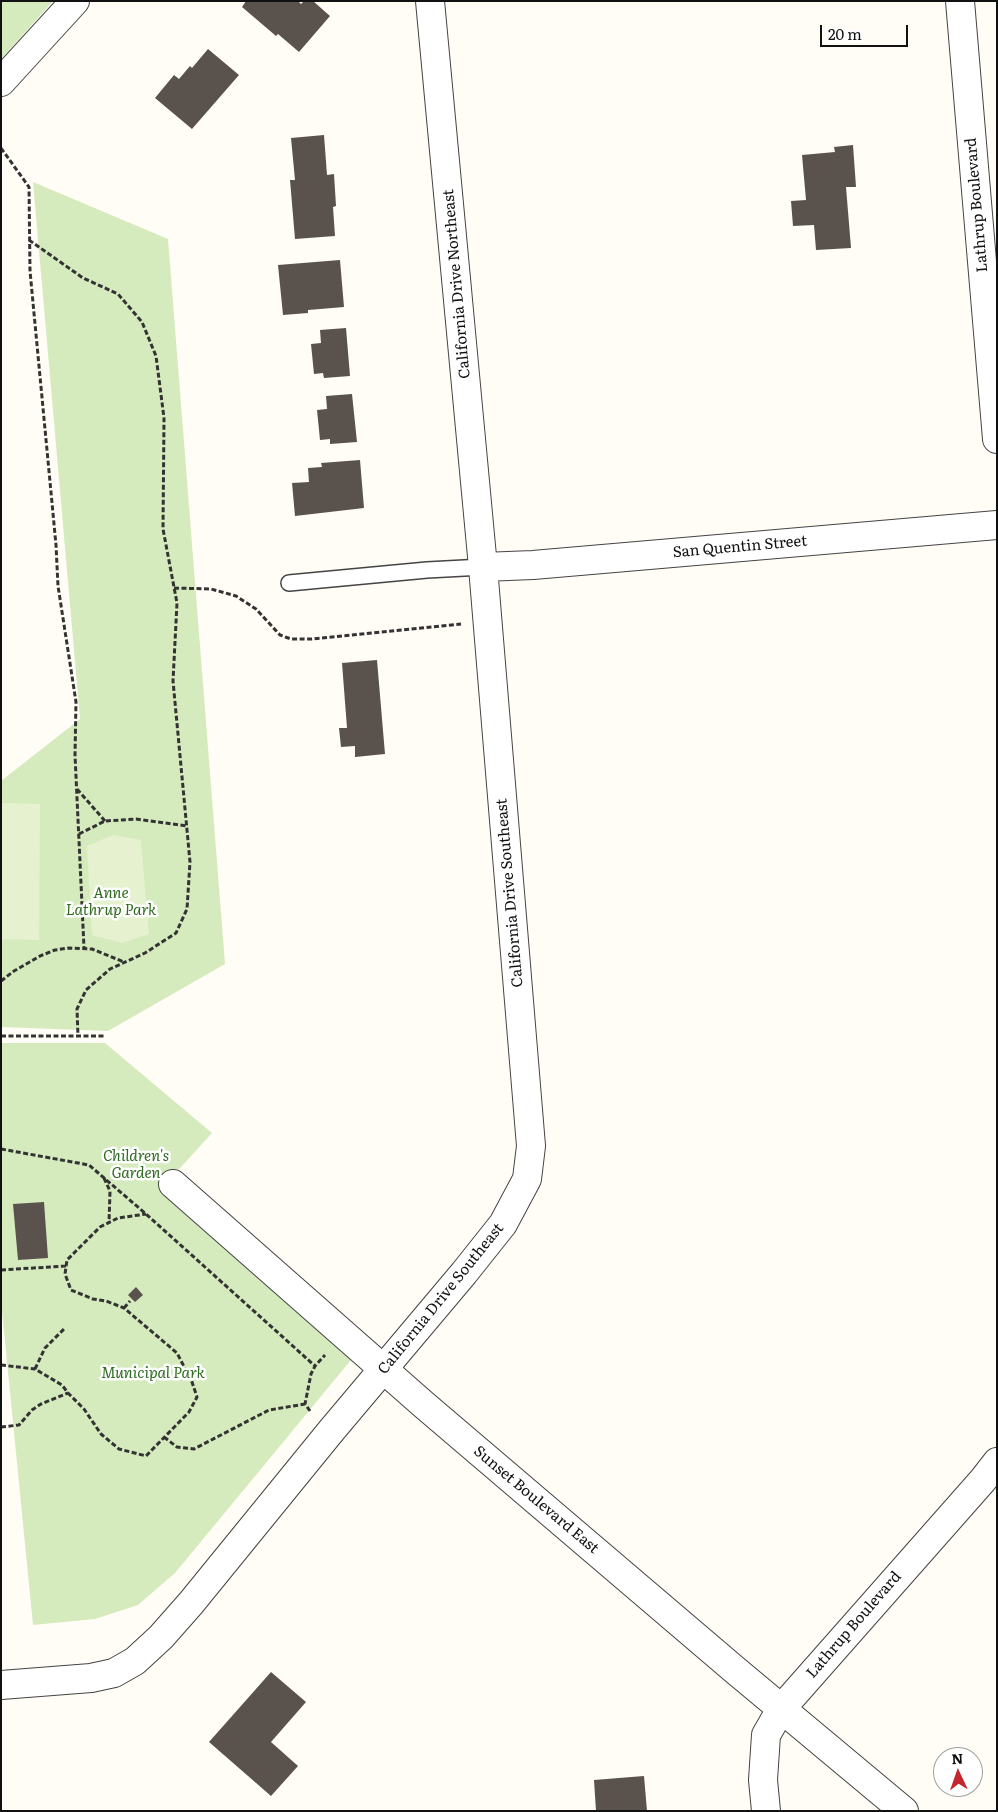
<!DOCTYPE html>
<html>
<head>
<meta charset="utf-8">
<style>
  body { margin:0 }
  #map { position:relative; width:998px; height:1812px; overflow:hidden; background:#fffdf5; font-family:Literata,serif }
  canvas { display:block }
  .frame { position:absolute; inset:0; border:2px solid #111; pointer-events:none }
  .north { position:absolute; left:933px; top:1747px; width:50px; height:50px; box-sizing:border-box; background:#fff; border:1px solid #a0a0a0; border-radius:50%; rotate:357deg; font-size:14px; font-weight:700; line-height:20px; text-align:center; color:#111 }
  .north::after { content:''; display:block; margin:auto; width:18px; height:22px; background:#c4262e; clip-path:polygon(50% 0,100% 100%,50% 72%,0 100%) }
  .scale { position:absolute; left:820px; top:25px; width:88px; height:22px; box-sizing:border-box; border:2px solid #111; border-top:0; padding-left:6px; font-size:15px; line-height:18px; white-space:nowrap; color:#111; -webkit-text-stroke:4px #fff; paint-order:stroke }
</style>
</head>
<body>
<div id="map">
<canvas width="998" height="1812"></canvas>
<div class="frame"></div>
<div class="north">N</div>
<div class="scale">20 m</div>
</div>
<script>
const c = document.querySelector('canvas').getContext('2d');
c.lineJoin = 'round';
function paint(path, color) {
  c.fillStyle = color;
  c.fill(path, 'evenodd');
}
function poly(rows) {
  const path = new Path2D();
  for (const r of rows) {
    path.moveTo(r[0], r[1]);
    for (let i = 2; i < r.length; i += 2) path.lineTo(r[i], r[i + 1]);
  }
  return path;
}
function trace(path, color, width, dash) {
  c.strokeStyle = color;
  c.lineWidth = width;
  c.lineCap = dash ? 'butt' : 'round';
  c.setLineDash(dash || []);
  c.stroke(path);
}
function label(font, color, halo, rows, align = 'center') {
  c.font = font + ' Literata,serif';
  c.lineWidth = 5;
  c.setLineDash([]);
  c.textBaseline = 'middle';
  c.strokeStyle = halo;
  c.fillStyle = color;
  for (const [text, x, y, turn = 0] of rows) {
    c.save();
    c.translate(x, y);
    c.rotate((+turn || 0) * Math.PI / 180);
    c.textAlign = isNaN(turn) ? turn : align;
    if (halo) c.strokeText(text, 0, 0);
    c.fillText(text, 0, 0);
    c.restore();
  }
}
paint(poly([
  [1,1,53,1,1,59],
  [33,182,168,239,225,964,108,1031,1,1027,1,781,80,719],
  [1,1043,105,1043,212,1133,162,1188,351,1360,175,1573,138,1605,95,1619,33,1625,1,1301]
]), '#d5ebbd');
paint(poly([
  [1,803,40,804,39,940,1,939],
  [113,835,141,840,149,934,122,943,92,935,87,846]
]), '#e6f2cf');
paint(poly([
  [246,1,298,1,301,4,304,1,313,1,330,16,299,52,278,34,276,36,242,7],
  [208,49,239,75,192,129,155,98,174,75,179,79,190,66,192,68],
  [324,135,327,175,334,174,336,206,333,207,335,236,295,239,290,180,295,180,291,138],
  [853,145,856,187,846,187,851,248,816,250,814,225,793,226,791,201,806,200,802,155,835,152,834,147],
  [340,260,344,307,308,310,308,313,283,315,278,265],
  [346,328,350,376,324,378,323,373,314,374,311,344,321,343,320,330],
  [352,394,357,442,330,444,330,439,320,440,317,410,327,409,326,396],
  [360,460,364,508,295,516,292,483,309,482,308,468,322,467,321,463],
  [377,660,385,754,355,757,355,746,341,747,339,728,347,728,342,663],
  [44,1202,48,1258,18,1260,13,1204],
  [136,1287,143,1295,135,1302,128,1295],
  [271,1672,306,1702,271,1742,298,1766,271,1796,209,1742],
  [644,1776,647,1811,596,1811,594,1780]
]), '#5a524d');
const lane = poly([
  [289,583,427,570,483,567]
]);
const street = poly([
  [960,1,997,439],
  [1,82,75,1],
  [483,567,533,565,997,525],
  [173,1184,423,1404,735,1670,904,1811],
  [1,1685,91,1678,114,1673,135,1661,161,1637,191,1603,331,1431,464,1273,503,1224,527,1179,531,1146,483,567,430,1],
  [766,1811,763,1780,766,1735,781,1709,983,1480,997,1462]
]);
trace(lane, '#444', 18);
trace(street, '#444', 30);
trace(poly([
  [1,148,29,187,30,271,56,545,58,586,76,702,75,755,84,948],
  [29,240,83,278,118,294,142,322,156,356,164,418,163,529,177,603,173,681,190,862,187,909,176,933,145,953,110,969,86,990,77,1009,78,1036],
  [174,588,211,589,236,596,256,609,280,635,291,639,312,639,461,624],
  [77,789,105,821],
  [79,834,105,821,136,819,187,826],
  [1,981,14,971,40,956,55,950,69,948,92,949,124,962],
  [1,1036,104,1036],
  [1,1149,89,1165,146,1214,315,1366],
  [104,1178,110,1191,109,1223],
  [1,1270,66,1266],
  [124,1308,130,1301],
  [1,1365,35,1369,62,1385,68,1393,84,1409,101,1434,119,1449,146,1456,189,1412,197,1397,192,1382,177,1353,124,1308,106,1301,93,1299,71,1290,65,1274,67,1260,100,1227,118,1218,146,1214],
  [35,1369,45,1348,64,1329],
  [310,1411,305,1404,311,1374,315,1366,325,1355],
  [1,1427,19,1425,32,1410,41,1404,68,1393],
  [164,1437,177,1447,194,1449,269,1410,305,1404]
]), '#333', 3, [5, 2.5]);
trace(lane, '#fff', 15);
trace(street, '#fff', 28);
label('15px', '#111', '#fff', [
  ["Lathrup Boulevard",977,205,-95],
  ["California Drive Northeast",457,284,-95],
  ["San Quentin Street",740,547,-5],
  ["California Drive Southeast",510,893,-95],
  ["California Drive Southeast",441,1299,-51],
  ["Sunset Boulevard East",536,1500,40],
  ["Lathrup Boulevard",854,1625,-49]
]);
label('italic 15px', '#2f6b1f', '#fff', [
  ["Anne",111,894],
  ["Lathrup Park",111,911],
  ["Children's",136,1157],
  ["Garden",136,1174],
  ["Municipal Park",153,1374]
]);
</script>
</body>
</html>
